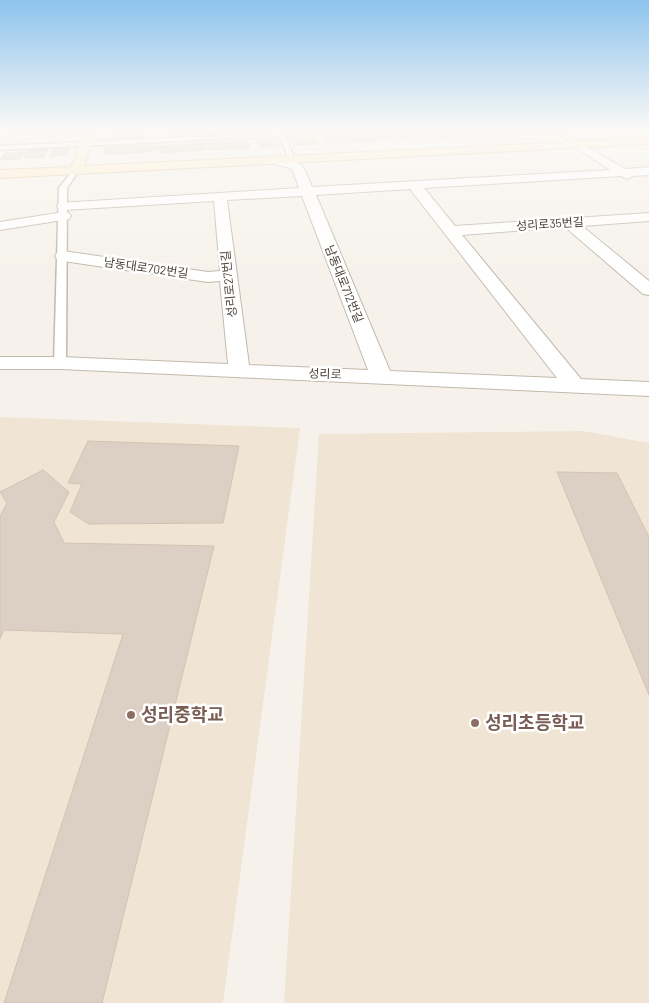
<!DOCTYPE html>
<html>
<head>
<meta charset="utf-8">
<style>
  body { margin:0 }
  canvas { display:block; background:#f6f2eb }
</style>
</head>
<body>
<canvas width="649" height="1003"></canvas>
<script>
const c = document.querySelector('canvas').getContext('2d');
c.lineJoin = 'round';
function paint(path, color) {
  c.fillStyle = color;
  c.fill(path, 'evenodd');
}
function poly(rows) {
  const path = new Path2D();
  for (const r of rows) {
    path.moveTo(r[0], r[1]);
    for (let i = 2; i < r.length; i += 2) path.lineTo(r[i], r[i + 1]);
  }
  return path;
}
function trace(path, color, width, dash) {
  c.strokeStyle = color;
  c.lineWidth = width;
  c.lineCap = dash ? 'butt' : 'round';
  c.setLineDash(dash || []);
  c.stroke(path);
}
function label(font, color, halo, rows, align = 'center') {
  c.font = font + ' Barlow,"Noto Sans KR",sans-serif';
  c.lineWidth = 5;
  c.setLineDash([]);
  c.textBaseline = 'middle';
  c.strokeStyle = halo;
  c.fillStyle = color;
  for (const [text, x, y, turn = 0] of rows) {
    c.save();
    c.translate(x, y);
    c.rotate((+turn || 0) * Math.PI / 180);
    c.textAlign = isNaN(turn) ? turn : align;
    if (halo) c.strokeText(text, 0, 0);
    c.fillText(text, 0, 0);
    c.restore();
  }
}
paint(poly([
  [0,417,300,428,223,1003,0,1003],
  [583,431,649,443,649,1003,284,1003,319,434]
]), '#f0e5d4');
const building = poly([
  [16,129,82,129,79,135,76,136,45,138,48,133,12,135,16,129],
  [169,129,185,129,186,136,168,137,169,129],
  [206,129,228,129,230,135,213,136,207,134,206,129],
  [244,129,268,129,269,132,246,133,244,129],
  [456,129,477,129,485,135,465,136,456,129],
  [501,129,510,135,493,136,484,130,501,129],
  [551,129,558,133,512,136,504,130,551,129],
  [144,131,144,138,111,139,112,132,144,131],
  [426,131,432,137,400,139,394,133,426,131],
  [451,131,460,137,441,139,432,132,451,131],
  [388,133,394,139,354,142,349,135,388,133],
  [346,135,351,142,326,143,322,136,346,135],
  [292,138,316,138,319,144,294,145,292,138],
  [276,140,279,146,260,147,258,141,276,140],
  [248,141,250,148,208,150,207,143,248,141],
  [205,143,205,150,160,153,160,146,205,143],
  [158,145,158,149,147,152,110,154,103,153,104,149,112,146,158,145],
  [70,148,67,155,49,157,53,149,70,148],
  [48,149,44,157,24,158,29,150,48,149],
  [25,152,20,159,0,160,5,153,25,152],
  [88,441,239,446,223,523,89,524,70,512,82,484,68,483,88,441],
  [43,470,69,492,54,522,64,543,214,546,102,1003,4,1003,123,634,4,630,0,639,0,516,7,503,0,492,43,470],
  [557,472,617,473,649,537,649,695,557,472]
]);
paint(building, '#dccfc3');
trace(building, '#d4c3b2', 1);
const lane = poly([
  [276,129,282,129,283,133,398,129,285,136,295,159,292,161,289,159,279,136,0,150,0,146,278,133,276,129],
  [552,129,559,129,580,144,575,145,552,129],
  [74,169,79,170,67,188,66,363,60,366,54,363,59,188,74,169]
]);
const street = poly([
  [577,141,625,169,649,167,649,175,633,176,627,179,621,176,424,188,455,226,649,213,649,221,582,226,649,281,649,295,643,294,565,227,462,235,581,379,649,382,649,396,60,369,0,369,0,357,60,357,228,364,220,281,208,282,63,261,57,259,55,256,57,253,63,251,208,272,220,271,214,201,64,210,59,209,57,206,59,203,299,188,293,171,290,168,270,163,268,160,274,156,298,162,305,170,312,187,610,170,573,146,571,144,573,142,577,141],
  [410,189,557,378,390,371,316,195,410,189],
  [302,196,368,370,249,365,227,200,302,196],
  [64,212,69,213,71,216,69,219,0,230,0,222,64,212]
]);
const secondary = poly([
  [86,129,96,129,84,166,649,138,649,144,0,178,0,170,71,167,86,129]
]);
trace(lane, '#c3b9ad', 3);
trace(street, '#c3b9ad', 2);
trace(secondary, '#dcc49b', 2);
paint(lane, '#fff');
paint(street, '#fff');
paint(secondary, '#fec');
const sky = c.createLinearGradient(0, 0, 0, 270);
sky.addColorStop(0, '#8dc4ed');
sky.addColorStop(0.48, '#fbf9f6');
sky.addColorStop(1, '#fbf9f600');
c.fillStyle = sky;
c.fillRect(0, 0, 649, 270);
for (const [x, y, r, color] of [
  [131,715,5,"#8d6e63"],
  [475,723,5,"#8d6e63"]
]) {
  const dot = new Path2D();
  dot.arc(x, y, r, 0, 2 * Math.PI);
  c.fillStyle = color;
  c.fill(dot);
  trace(dot, '#fff', 2);
}
label('12px', '#4c4238', '#fff', [
  ["성리로35번길",550,224,-4],
  ["남동대로702번길",146,268,8],
  ["성리로27번길",229,284,-96],
  ["남동대로712번길",344,284,68],
  ["성리로",325,374,2]
]);
label('bold 18px', '#785e54', '#fff', [
  ["성리중학교",141,715],
  ["성리초등학교",485,723]
], 'left');
</script>
</body>
</html>
